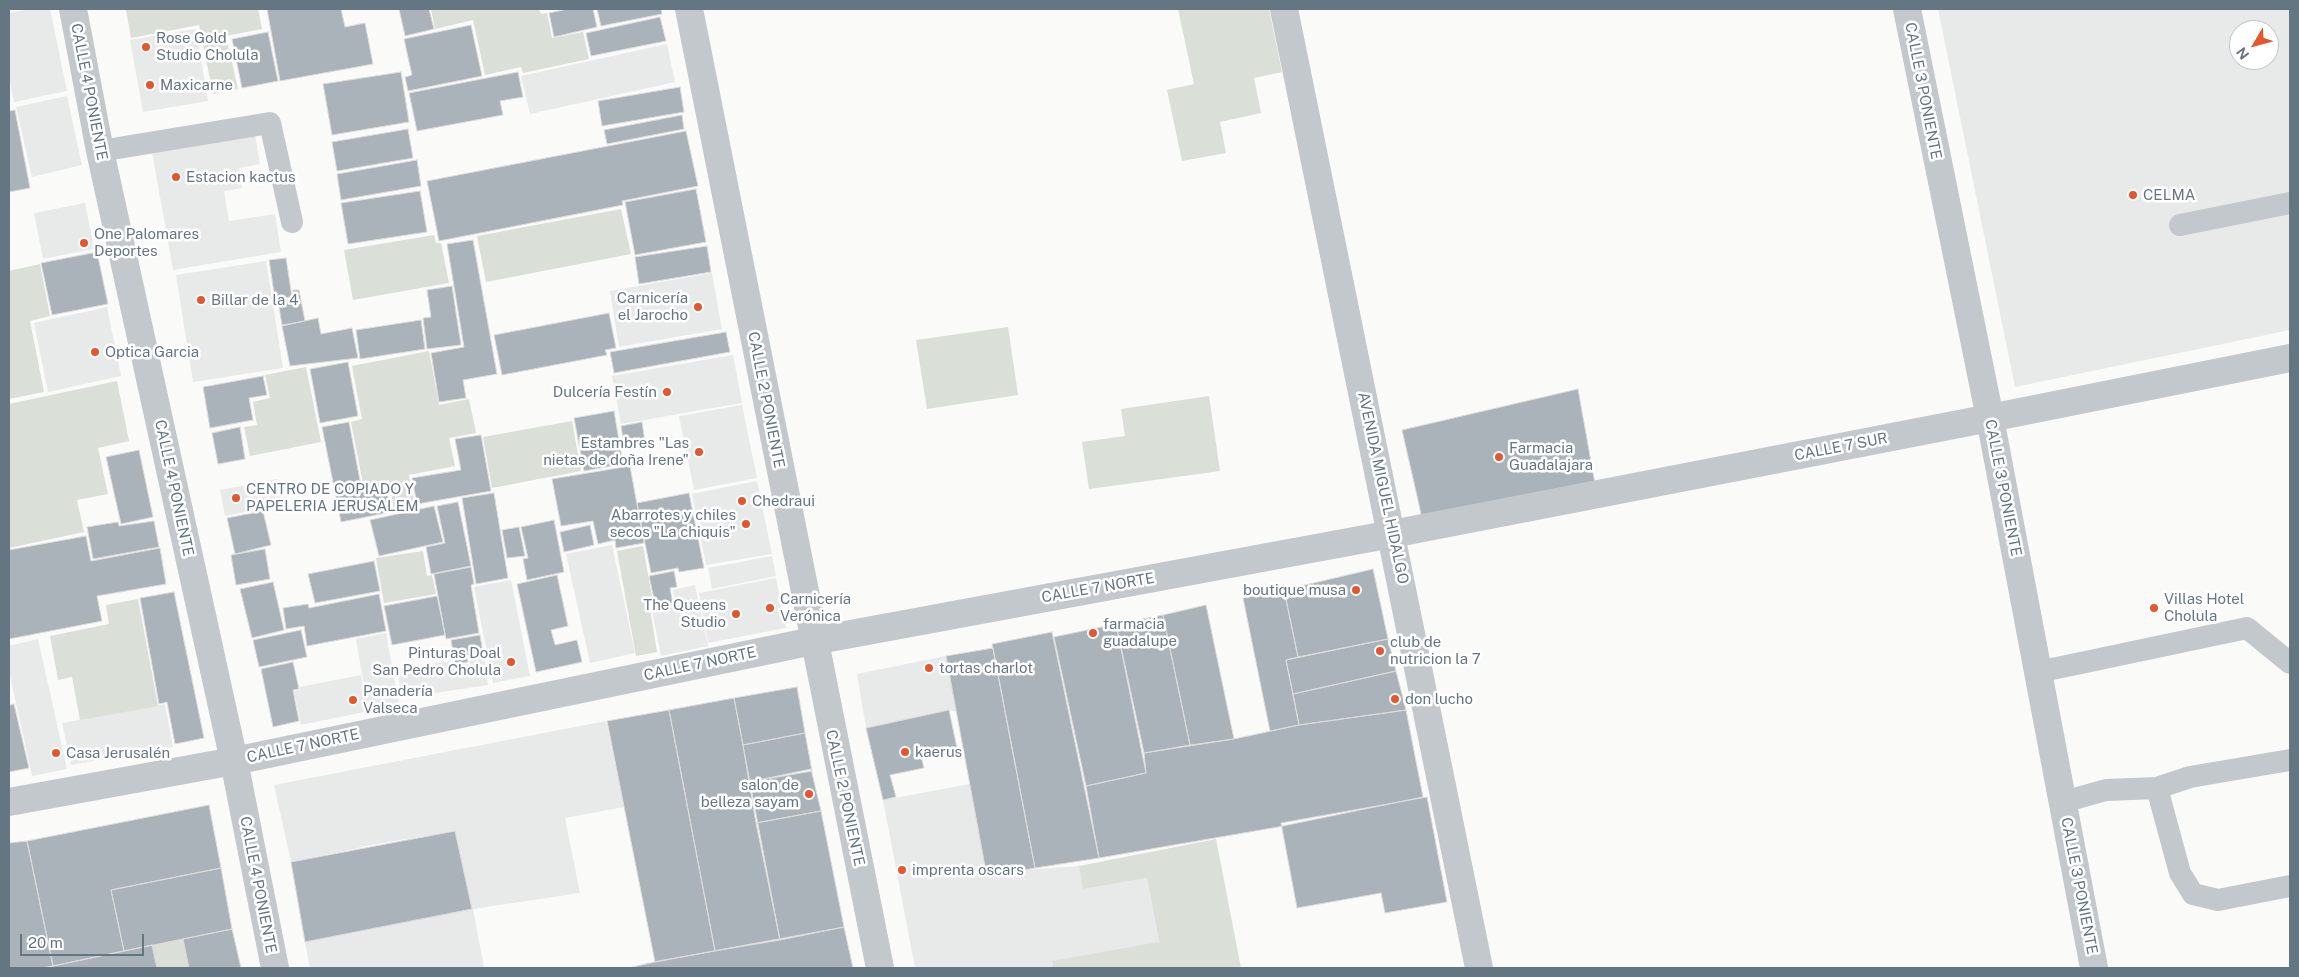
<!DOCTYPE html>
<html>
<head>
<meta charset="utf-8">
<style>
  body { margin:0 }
  #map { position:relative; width:2299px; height:977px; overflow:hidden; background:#fafaf8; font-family:"Public Sans",sans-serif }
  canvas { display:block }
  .frame { position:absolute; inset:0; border:10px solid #657683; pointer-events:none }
  .north { position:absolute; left:2229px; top:20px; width:50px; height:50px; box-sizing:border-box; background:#fff; border:1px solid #c1c8cd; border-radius:50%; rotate:233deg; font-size:14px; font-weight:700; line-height:20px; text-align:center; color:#657683 }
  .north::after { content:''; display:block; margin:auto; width:18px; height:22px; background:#e4572e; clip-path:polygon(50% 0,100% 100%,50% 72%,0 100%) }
  .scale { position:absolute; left:20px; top:934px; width:124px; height:22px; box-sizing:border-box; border:2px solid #657683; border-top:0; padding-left:6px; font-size:15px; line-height:18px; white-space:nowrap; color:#657683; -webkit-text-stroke:4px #fff; paint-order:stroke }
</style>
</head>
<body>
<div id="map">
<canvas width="2299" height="977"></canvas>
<div class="frame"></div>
<div class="north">N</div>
<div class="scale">20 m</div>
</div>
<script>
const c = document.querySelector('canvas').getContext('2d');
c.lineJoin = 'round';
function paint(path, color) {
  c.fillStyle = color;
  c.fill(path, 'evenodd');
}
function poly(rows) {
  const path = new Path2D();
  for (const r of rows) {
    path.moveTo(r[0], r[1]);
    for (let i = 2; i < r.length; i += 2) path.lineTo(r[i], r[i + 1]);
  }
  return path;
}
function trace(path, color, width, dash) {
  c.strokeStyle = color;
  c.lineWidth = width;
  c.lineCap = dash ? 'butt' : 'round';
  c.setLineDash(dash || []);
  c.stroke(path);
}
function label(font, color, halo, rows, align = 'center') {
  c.font = font + ' "Public Sans",sans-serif';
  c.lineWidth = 5;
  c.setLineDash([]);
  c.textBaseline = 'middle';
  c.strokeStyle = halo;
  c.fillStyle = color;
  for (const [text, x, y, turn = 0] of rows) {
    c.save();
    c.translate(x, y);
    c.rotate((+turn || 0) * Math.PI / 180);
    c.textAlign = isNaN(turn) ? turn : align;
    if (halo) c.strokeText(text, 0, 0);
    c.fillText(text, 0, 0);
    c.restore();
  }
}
paint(poly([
  [30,9,50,9,67,91,14,102,9,77,9,13],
  [1938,9,2290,9,2290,330,2015,387],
  [2239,30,2269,30,2269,60,2239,60],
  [196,29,208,101,143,112,130,40],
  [667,44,675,82,530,114,521,76],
  [67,96,82,165,32,177,16,107],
  [255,135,260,164,239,168,242,188,224,191,229,221,275,214,281,252,173,270,152,152],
  [85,203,94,249,43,259,34,213],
  [266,261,283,368,193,382,176,275],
  [712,273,722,329,619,347,610,291],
  [107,307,121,376,48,392,34,323],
  [733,355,742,403,621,424,612,376],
  [742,405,757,478,694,490,679,416],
  [277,479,282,504,225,516,220,490],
  [757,481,772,554,706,565,692,494],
  [612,545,635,653,590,663,566,554],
  [772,556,776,576,712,589,708,568],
  [776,578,786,628,708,643,699,593],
  [511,580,530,676,493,683,474,587],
  [695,585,708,646,661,656,652,611,676,606,673,590],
  [386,633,399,705,301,725,294,691,300,690,300,687,361,675,367,703,356,639],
  [38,639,67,769,32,776,9,671,9,646],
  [484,656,488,685,402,698,397,669,451,661,453,667,470,664,469,658],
  [946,656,957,712,949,710,866,728,857,674],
  [165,704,173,747,71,765,62,723],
  [606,721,624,807,565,818,580,893,473,909,484,968,310,968,305,942,472,909,455,831,376,844,291,862,274,785],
  [970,784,987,876,1024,870,1079,866,1083,889,1147,878,1159,943,1052,961,1053,968,915,968,883,800]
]), '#e8e9e9');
paint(poly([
  [132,9,258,9,262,29,226,36,238,89,213,94,199,25,131,38,126,10],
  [431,9,539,9,541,14,547,13,552,38,583,32,589,59,523,73,521,67,485,75,473,20,435,29],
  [1178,9,1269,9,1282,72,1254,78,1261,113,1220,122,1226,153,1182,161,1167,90,1194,84],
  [621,209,631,254,486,282,477,236],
  [434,235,436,243,441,243,449,283,353,300,344,250],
  [40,264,50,316,30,321,44,392,9,399,9,271],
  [1008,327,1018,395,927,409,916,340],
  [429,351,439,405,469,399,476,433,449,438,455,466,409,475,415,507,394,511,389,480,363,484,351,422,362,419,352,366],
  [306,367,321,442,250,456,244,427,257,425,253,402,270,398,265,375],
  [117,381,129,441,98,448,108,494,77,500,84,532,9,548,9,404],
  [1209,396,1220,471,1089,489,1082,442,1125,436,1121,409],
  [572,421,581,471,492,488,483,437],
  [643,546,654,608,650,609,657,652,636,656,617,551],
  [423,551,427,576,432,575,436,594,384,603,376,558],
  [138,599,158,706,80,720,72,677,58,680,50,636,109,624,106,605],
  [1216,839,1241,968,1053,968,1052,961,1159,942,1147,878,1083,889,1079,866],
  [183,939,190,968,157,968,152,945]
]), '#dadfd7');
const building = poly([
  [267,9,341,9,345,27,365,23,373,64,280,81,267,9],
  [399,9,429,9,434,29,405,36,399,9],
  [568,9,593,9,597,27,554,37,549,13,568,9],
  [597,9,661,9,662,14,601,26,597,9],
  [660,17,666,41,591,56,586,33,660,17],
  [471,25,482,76,408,91,405,77,412,75,404,39,471,25],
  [268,32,278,81,242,88,232,39,268,32],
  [401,72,409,122,332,135,323,84,401,72],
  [518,72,523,97,500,101,503,115,417,131,409,93,518,72],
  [680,87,684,112,602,126,598,101,680,87],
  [15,110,30,188,9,192,9,111,15,110],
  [682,115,684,129,607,144,604,130,682,115],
  [408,129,413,158,337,171,332,142,408,129],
  [686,131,698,186,622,201,623,205,439,241,427,181,686,131],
  [417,160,421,186,341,200,337,174,417,160],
  [696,189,706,242,635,255,625,202,696,189],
  [420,191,427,232,348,244,341,203,420,191],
  [473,240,497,374,463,380,466,398,439,402,431,353,464,347,447,244,473,240],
  [707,246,711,272,639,284,635,257,707,246],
  [97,252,108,304,52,315,41,263,97,252],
  [286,258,292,297,275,299,269,260,286,258],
  [452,286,461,345,427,349,423,318,431,317,427,290,452,286],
  [293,290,299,290,305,321,282,325,278,301,294,299,293,290],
  [609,313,616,348,605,350,607,355,502,375,494,335,609,313],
  [318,318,321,334,352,328,358,358,290,366,282,326,318,318],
  [421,320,425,349,360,359,356,330,421,320],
  [726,332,730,352,614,373,610,352,726,332],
  [348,362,358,416,320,423,310,369,348,362],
  [263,376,267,395,249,398,253,420,210,428,203,387,263,376],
  [1578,389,1595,484,1422,518,1402,430,1578,389],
  [614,411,623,464,584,471,574,418,614,411],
  [349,422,361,486,385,482,391,512,341,522,322,427,349,422],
  [642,422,645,442,624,445,621,426,642,422],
  [240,427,245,459,218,464,212,433,240,427],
  [481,435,491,491,417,504,412,478,461,470,455,439,481,435],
  [139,450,153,517,121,524,106,457,139,450],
  [630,466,644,543,616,548,615,540,598,544,593,521,561,526,552,479,630,466],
  [494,493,508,578,476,584,462,498,494,493],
  [689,493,704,568,679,572,678,568,651,573,637,503,689,493],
  [458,502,471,566,431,574,426,547,445,543,437,506,458,502],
  [434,506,443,542,379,556,370,520,434,506],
  [263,511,271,545,235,554,227,518,263,511],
  [554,520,564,572,527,580,523,559,528,558,521,527,554,520],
  [154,521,159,547,93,559,87,527,118,522,119,526,154,521],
  [590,525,594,545,564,552,560,532,590,525],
  [519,527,525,556,507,558,502,530,519,527],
  [86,536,91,561,160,548,166,584,97,596,102,621,9,639,9,550,86,536],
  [265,549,270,579,236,585,231,555,265,549],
  [374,561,380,591,315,603,308,574,374,561],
  [471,567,474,584,471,585,479,633,446,639,434,574,471,567],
  [1373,569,1388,639,1298,657,1284,590,1373,569],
  [674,571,677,587,670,588,673,605,656,608,649,576,674,571],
  [557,575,568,626,551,630,555,645,577,640,582,662,536,672,517,584,557,575],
  [273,582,284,630,252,638,240,589,273,582],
  [1284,590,1298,657,1286,660,1299,725,1270,731,1243,598,1284,590],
  [174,592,204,738,175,744,167,702,159,704,140,598,174,592],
  [379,594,386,631,307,646,304,626,286,629,283,608,308,604,309,608,379,594],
  [437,596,445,635,392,645,384,606,437,596],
  [1206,605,1234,739,1190,745,1163,615,1206,605],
  [1163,615,1190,745,1144,753,1116,624,1163,615],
  [1116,624,1146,773,1086,786,1054,637,1116,624],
  [301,630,307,657,259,667,253,640,301,630],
  [1052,632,1099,858,1035,868,992,644,1052,632],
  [480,635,483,653,466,656,468,662,455,664,451,640,480,635],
  [1388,639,1396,671,1293,694,1286,660,1388,639],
  [993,648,1035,868,987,877,946,656,993,648],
  [293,662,299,689,293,690,299,721,273,727,261,669,293,662],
  [1396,671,1406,710,1299,725,1293,694,1396,671],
  [797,687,805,733,743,745,734,698,797,687],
  [734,698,780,940,715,951,669,710,734,698],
  [14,704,29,768,9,772,9,705,14,704],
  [669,710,715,951,655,962,607,721,669,710],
  [949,710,957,748,921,756,924,768,890,775,896,797,883,800,866,728,949,710],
  [1406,710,1423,797,1278,827,1099,858,1086,786,1146,773,1144,753,1234,739,1299,725,1406,710],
  [805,733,812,771,749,782,743,745,805,733],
  [811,769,821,811,756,823,749,782,811,769],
  [1427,797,1447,902,1385,913,1381,893,1297,908,1281,823,1427,797],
  [209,805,221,868,111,890,124,951,53,966,27,841,209,805],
  [821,811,844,927,780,940,756,823,821,811],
  [455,831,472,909,305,942,291,862,455,831],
  [27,841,53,966,41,968,9,968,9,843,27,841],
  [221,868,232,929,124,951,111,890,221,868],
  [844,927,853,968,628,968,659,961,844,927],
  [232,929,241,968,189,968,183,939,232,929],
  [152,945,157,968,53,968,53,966,152,945]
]);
paint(building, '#aab3b9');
trace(building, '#dcdcda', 1);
trace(poly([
  [100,151,270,123,292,222],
  [2180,225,2290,203],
  [2038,672,2247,628,2290,663],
  [2157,788,2180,873,2193,894,2218,900,2290,886],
  [2063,802,2106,790,2157,788,2190,777,2290,760]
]), '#c3c8cc', 22);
trace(poly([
  [73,9,100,151,234,761,275,968],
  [689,9,880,968],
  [1907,9,1990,418,2094,968],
  [9,802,234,761,813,641,1392,534,1990,418,2290,358]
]), '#c3c8cc', 28);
trace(poly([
  [1284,9,1479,968]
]), '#c3c8cc', 28);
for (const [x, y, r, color] of [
  [146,47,5,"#e4572e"],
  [150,85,5,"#e4572e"],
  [176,177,5,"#e4572e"],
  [2133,195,5,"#e4572e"],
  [84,243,5,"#e4572e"],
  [201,300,5,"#e4572e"],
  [698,307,5,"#e4572e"],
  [95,352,5,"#e4572e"],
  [667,392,5,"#e4572e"],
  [699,452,5,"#e4572e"],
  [1499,457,5,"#e4572e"],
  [236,498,5,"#e4572e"],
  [742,501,5,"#e4572e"],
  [746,524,5,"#e4572e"],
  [1356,590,5,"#e4572e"],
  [770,608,5,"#e4572e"],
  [2154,608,5,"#e4572e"],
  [736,614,5,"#e4572e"],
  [1093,633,5,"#e4572e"],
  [1380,651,5,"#e4572e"],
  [511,662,5,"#e4572e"],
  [929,668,5,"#e4572e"],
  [1395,699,5,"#e4572e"],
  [353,700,5,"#e4572e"],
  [905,752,5,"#e4572e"],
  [56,753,5,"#e4572e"],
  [809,794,5,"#e4572e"],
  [902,870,5,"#e4572e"]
]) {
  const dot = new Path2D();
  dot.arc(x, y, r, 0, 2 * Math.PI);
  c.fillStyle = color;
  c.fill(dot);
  trace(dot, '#fff', 2);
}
label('15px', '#657683', '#fff', [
  ["Rose Gold",156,38],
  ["Studio Cholula",156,55],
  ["Maxicarne",160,85],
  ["Estacion kactus",186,177],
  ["CELMA",2143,195],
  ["One Palomares",94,234],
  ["Deportes",94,251],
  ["Carnicería",688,298,"right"],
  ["el Jarocho",688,315,"right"],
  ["Billar de la 4",211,300],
  ["Optica Garcia",105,352],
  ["Dulcería Festín",657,392,"right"],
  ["Estambres \"Las",689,443,"right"],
  ["nietas de doña Irene\"",689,460,"right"],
  ["Farmacia",1509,448],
  ["Guadalajara",1509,465],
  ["CENTRO DE COPIADO Y",246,489],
  ["PAPELERIA JERUSALEM",246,506],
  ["Chedraui",752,501],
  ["Abarrotes y chiles",736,515,"right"],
  ["secos \"La chiquis\"",736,532,"right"],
  ["boutique musa",1346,590,"right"],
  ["Carnicería",780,599],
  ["Verónica",780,616],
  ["Villas Hotel",2164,599],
  ["Cholula",2164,616],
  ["The Queens",726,605,"right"],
  ["Studio",726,622,"right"],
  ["farmacia",1103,624],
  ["guadalupe",1103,641],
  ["club de",1390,642],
  ["nutricion la 7",1390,659],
  ["Pinturas Doal",501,653,"right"],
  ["San Pedro Cholula",501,670,"right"],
  ["tortas charlot",939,668],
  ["Panadería",363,691],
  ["Valseca",363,708],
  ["don lucho",1405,699],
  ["kaerus",915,752],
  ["Casa Jerusalén",66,753],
  ["salon de",799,785,"right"],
  ["belleza sayam",799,802,"right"],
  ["imprenta oscars",912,870]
], 'left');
label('15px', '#657683', '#fff', [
  ["CALLE 3 PONIENTE",1923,91,79],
  ["CALLE 4 PONIENTE",89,92,79],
  ["CALLE 2 PONIENTE",766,400,79],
  ["CALLE 7 SUR",1841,447,-11],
  ["CALLE 4 PONIENTE",174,488,78],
  ["AVENIDA MIGUEL HIDALGO",1383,488,78],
  ["CALLE 3 PONIENTE",2003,488,79],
  ["CALLE 7 NORTE",1098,588,-10],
  ["CALLE 7 NORTE",700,664,-12],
  ["CALLE 7 NORTE",303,746,-12],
  ["CALLE 2 PONIENTE",845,798,78],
  ["CALLE 4 PONIENTE",258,885,79],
  ["CALLE 3 PONIENTE",2079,886,79]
]);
</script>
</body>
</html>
